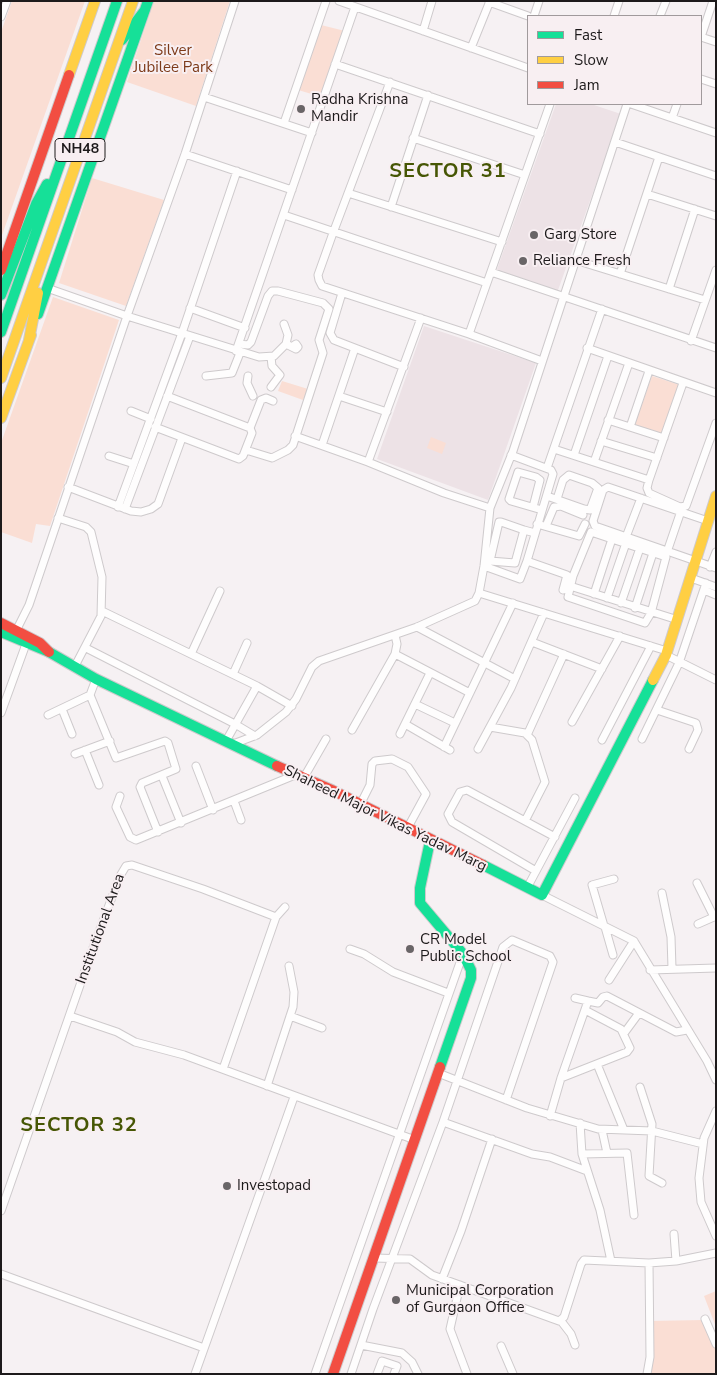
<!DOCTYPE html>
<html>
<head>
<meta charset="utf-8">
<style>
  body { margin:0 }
  #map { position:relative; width:717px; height:1375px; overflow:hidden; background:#f6f1f3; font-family:"Nunito Sans",sans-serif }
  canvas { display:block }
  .frame { position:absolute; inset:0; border:2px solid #1d1a1b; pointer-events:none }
  .legend { position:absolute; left:527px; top:15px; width:175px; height:90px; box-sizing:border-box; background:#f8eff2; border:1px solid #a09a9c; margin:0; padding:6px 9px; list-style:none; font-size:15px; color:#1d1a1b }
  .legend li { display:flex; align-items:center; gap:10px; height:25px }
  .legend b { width:25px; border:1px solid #a09a9c }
</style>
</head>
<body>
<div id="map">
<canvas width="717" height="1375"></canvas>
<div class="frame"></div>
<ul class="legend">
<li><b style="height:6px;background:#16e098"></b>Fast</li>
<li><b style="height:6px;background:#ffcf43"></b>Slow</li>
<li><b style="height:6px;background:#f24e42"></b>Jam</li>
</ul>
</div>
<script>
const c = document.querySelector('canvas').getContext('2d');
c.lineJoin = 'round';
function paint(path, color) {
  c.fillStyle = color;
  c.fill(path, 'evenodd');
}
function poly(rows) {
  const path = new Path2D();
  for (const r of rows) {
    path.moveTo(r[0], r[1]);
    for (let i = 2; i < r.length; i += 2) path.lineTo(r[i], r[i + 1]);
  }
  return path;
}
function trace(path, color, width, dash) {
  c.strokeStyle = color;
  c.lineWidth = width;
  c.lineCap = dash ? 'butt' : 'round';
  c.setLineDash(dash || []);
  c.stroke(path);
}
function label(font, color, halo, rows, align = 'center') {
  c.font = font + ' "Nunito Sans",sans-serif';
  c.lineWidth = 4;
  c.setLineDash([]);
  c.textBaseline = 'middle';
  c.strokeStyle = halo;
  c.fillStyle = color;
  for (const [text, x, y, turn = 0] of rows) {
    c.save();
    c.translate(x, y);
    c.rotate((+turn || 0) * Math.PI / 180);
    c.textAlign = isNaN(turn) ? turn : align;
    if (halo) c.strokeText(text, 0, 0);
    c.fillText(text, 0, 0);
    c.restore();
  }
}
paint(poly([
  [556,104,591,104,621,114,557,293,496,272],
  [424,326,536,363,488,500,377,459]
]), '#ede2e6');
paint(poly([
  [12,1,85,1,1,238,1,32],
  [154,1,230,1,196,106,127,82],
  [321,25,345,31,322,97,298,90],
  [92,178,164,200,126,306,59,283],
  [53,297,119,320,50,526,36,524,32,543,1,532,1,443],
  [652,376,680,385,662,435,634,426],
  [282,381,308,389,303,400,278,391],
  [431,437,446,443,442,454,427,448],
  [716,1291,716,1327,704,1296],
  [704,1320,716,1348,716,1374,647,1374,648,1321]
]), '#faded4');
const street = poly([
  [339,1,528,68],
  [713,1,701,37,716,42],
  [489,2,528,16],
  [534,16,539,1],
  [614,16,619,1],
  [660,16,666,1],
  [1,17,7,1],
  [423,31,432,1],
  [471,48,490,1],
  [335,64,540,134],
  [701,79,716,84],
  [390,82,333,233,318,275,319,280,322,286,469,334,542,361],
  [204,97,312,133],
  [631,104,716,133],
  [672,118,677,104],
  [284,123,326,1],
  [413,138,525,175],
  [615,142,716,176],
  [185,154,292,190],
  [348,193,502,242],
  [647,194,716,216],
  [391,207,428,95],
  [284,215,487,283],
  [575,260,705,300],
  [491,272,716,348],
  [620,274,659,157],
  [47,288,127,316,259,357,274,356,286,344,288,335,284,324],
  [669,289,695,209],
  [342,293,330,333,334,340,404,367],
  [190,308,245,328],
  [469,334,550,104],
  [691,341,716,270],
  [239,344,248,345,251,342,268,296,272,291,278,291,323,303,329,309,319,340,323,353,293,445,288,450,272,458,246,450],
  [286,344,296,349,298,347,296,344,293,346],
  [587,348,716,393],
  [236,351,355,7],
  [206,376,232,373,240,353],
  [248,376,247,383,253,396],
  [683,383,649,480,647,488,649,493,680,507,686,506,716,423],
  [271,387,280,375,272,366,271,357],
  [339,396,387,412],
  [131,411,151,419],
  [608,420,664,438],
  [155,427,239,459,243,456,252,433,250,428,167,396],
  [630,427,649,371],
  [250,428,261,400,266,398,273,401],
  [295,436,368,462,444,493,490,508],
  [601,441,657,458],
  [322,445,355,348],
  [554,449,649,480],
  [574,455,608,356],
  [109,456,134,464],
  [368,462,421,318],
  [594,462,629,363],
  [547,468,602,309],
  [68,487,131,511,141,512,151,509,158,504,182,438],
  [547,496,584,509,590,510,598,488,592,483,569,475,563,480,557,499],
  [118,507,182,333,237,171],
  [533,507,540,480,536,477,518,472,509,499,511,501,542,510],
  [125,509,190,336],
  [58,518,86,527,91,532,102,577,101,616,75,666],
  [708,521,608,487,603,490,593,521,595,526,716,568],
  [537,524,579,536,585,524],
  [546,526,554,507,561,506,583,515],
  [524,530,515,563,490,561,499,522,501,522,524,530,535,533],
  [591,532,666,557,651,613,645,623,568,597,573,576,591,532],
  [626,537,641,498],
  [667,552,681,511],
  [527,561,567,575,563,590],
  [484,566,520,579,527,561,553,474,551,470,511,455],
  [710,567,716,552],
  [691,578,716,587],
  [570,586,678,620],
  [704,590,716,595],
  [479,593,667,651],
  [594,594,612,539],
  [607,598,626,543],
  [621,603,640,548],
  [635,608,653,553],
  [102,611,257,686,292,706],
  [417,627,515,679],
  [16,631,29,605,127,316,185,154,235,1],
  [532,642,602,669],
  [86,648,235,724,255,736],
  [191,654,220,591],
  [395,654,470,693],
  [666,655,716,680],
  [233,674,247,643],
  [90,695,116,758,165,741,168,743,176,769,142,783,140,787,158,832],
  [415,704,455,723],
  [62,709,72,734],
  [657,710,696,723,698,730,689,749],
  [1,713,26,644],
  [48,715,90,695,96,679],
  [572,722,620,636],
  [405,724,450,750],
  [490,727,525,733,532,740,545,782,525,821],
  [352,730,395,654,397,644,395,635],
  [528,733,564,654],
  [400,734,430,673],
  [642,739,679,663,706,583],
  [602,740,651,646],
  [226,741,257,686],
  [233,744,257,735,286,712,296,699,312,667,319,661,417,627,475,601,479,593,484,566,490,508,513,451,627,104],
  [444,747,513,603],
  [478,749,511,688,544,613],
  [85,750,99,785],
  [75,754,110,741],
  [196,766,213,810],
  [162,776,181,823],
  [303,779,326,739],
  [120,796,116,807,130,837,136,840,295,775],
  [234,801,241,820],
  [360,805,370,785,372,764,375,761,392,759,408,767,426,794,407,829],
  [536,871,452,822,448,814,460,792,467,790,555,837],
  [697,883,714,917],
  [527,888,575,798],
  [662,893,671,937,672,968],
  [542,895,634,941,707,1061,716,1080],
  [276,917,285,907],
  [698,924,716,916],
  [604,926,592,885,614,879],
  [605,927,613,955],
  [350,949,364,954,393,972,448,993],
  [650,970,716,968],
  [609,980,634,941],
  [588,1001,598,1003,603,997,607,996,676,1032,687,1030],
  [70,1016,117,1032,135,1042,184,1055,415,1140],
  [290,1016,322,1028],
  [625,1032,639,1013],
  [597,1064,624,1130],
  [438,1073,527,1108,598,1129,652,1131,703,1144],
  [561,1078,627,1052,630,1048,621,1029,585,1010],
  [267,1086,293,1007,294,992,289,966],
  [640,1087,652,1124,649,1176,662,1183],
  [716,1111,704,1138,699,1178,701,1202,716,1236],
  [550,1116,561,1078,588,1001,575,998],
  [443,1122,532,1154,550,1157,587,1171],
  [580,1123,582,1154,600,1210,611,1261],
  [602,1130,607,1153],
  [582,1154,627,1153,634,1215],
  [1,1211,94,945,120,876,126,866,132,865,203,889,276,917,223,1069],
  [674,1234,676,1261],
  [374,1258,410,1259,432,1275,559,1321,564,1317,581,1264,584,1260,649,1263,676,1261,716,1253],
  [1,1274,204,1348],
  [442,1279,461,1231,492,1139],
  [460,1285,450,1329,467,1374],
  [705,1319,716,1344],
  [561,1321,571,1334,575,1345],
  [361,1345,402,1353,412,1362,418,1374],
  [501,1346,513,1374],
  [195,1374,294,1097],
  [315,1374,463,954],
  [351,1374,373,1309,443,1122,503,947,512,940,550,956,553,962,506,1100],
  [377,1374,382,1361,397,1366,394,1374],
  [647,1374,650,1357,649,1263]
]);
const fast = poly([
  [122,40,145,10],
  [1,295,36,204,47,184],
  [38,314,148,1],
  [1,332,117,1],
  [1,632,49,652,96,679,277,766],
  [430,841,420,888,420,903,463,954,471,970,471,978,440,1067],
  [483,865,542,895,653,680]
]);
const slow = poly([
  [69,75,95,1],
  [29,340,38,293],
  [1,378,133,1],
  [1,418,31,335],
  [653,680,666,655,716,496]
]);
const jam = poly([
  [1,270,69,75],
  [1,623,40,643,49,652],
  [277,766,332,790,483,865],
  [333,1374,440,1067]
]);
trace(street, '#cecacc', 9);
trace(fast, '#cecacc', 12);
trace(slow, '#cecacc', 12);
trace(jam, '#cecacc', 12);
trace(street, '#fefdfd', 7);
trace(fast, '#16e098', 10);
trace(slow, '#ffcf43', 10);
trace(jam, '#f24e42', 10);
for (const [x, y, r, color] of [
  [301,109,5,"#696567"],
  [534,235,5,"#696567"],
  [523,261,5,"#696567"],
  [410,949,5,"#696567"],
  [227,1186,5,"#696567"],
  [396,1300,5,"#696567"]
]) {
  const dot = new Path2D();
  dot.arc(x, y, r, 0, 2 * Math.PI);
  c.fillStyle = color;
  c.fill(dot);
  trace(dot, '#f8eff2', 2);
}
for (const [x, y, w] of [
  [80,150,50]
]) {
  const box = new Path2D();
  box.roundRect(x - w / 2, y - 11.5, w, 23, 4);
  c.fillStyle = '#f8eff2';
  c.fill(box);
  trace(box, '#1d1a1b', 1);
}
label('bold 14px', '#1d1a1b', null, [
  ["NH48",80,150]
]);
label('15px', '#7d3a19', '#f8eff2', [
  ["Silver",173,51],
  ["Jubilee Park",173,68]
]);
label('15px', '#1d1a1b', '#f8eff2', [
  ["Radha Krishna",311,100],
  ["Mandir",311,117],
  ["Garg Store",544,235],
  ["Reliance Fresh",533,261],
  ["CR Model",420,940],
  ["Public School",420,957],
  ["Investopad",237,1186],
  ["Municipal Corporation",406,1291],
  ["of Gurgaon Office",406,1308]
], 'left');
label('15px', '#1d1a1b', '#f8eff2', [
  ["Shaheed Major Vikas Yadav Marg",385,819,26],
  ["Institutional Area",101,929,-70]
]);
c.letterSpacing = '1px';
label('bold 20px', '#465604', '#f8eff2', [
  ["SECTOR 31",448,172],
  ["SECTOR 32",79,1126]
]);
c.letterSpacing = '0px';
</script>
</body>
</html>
